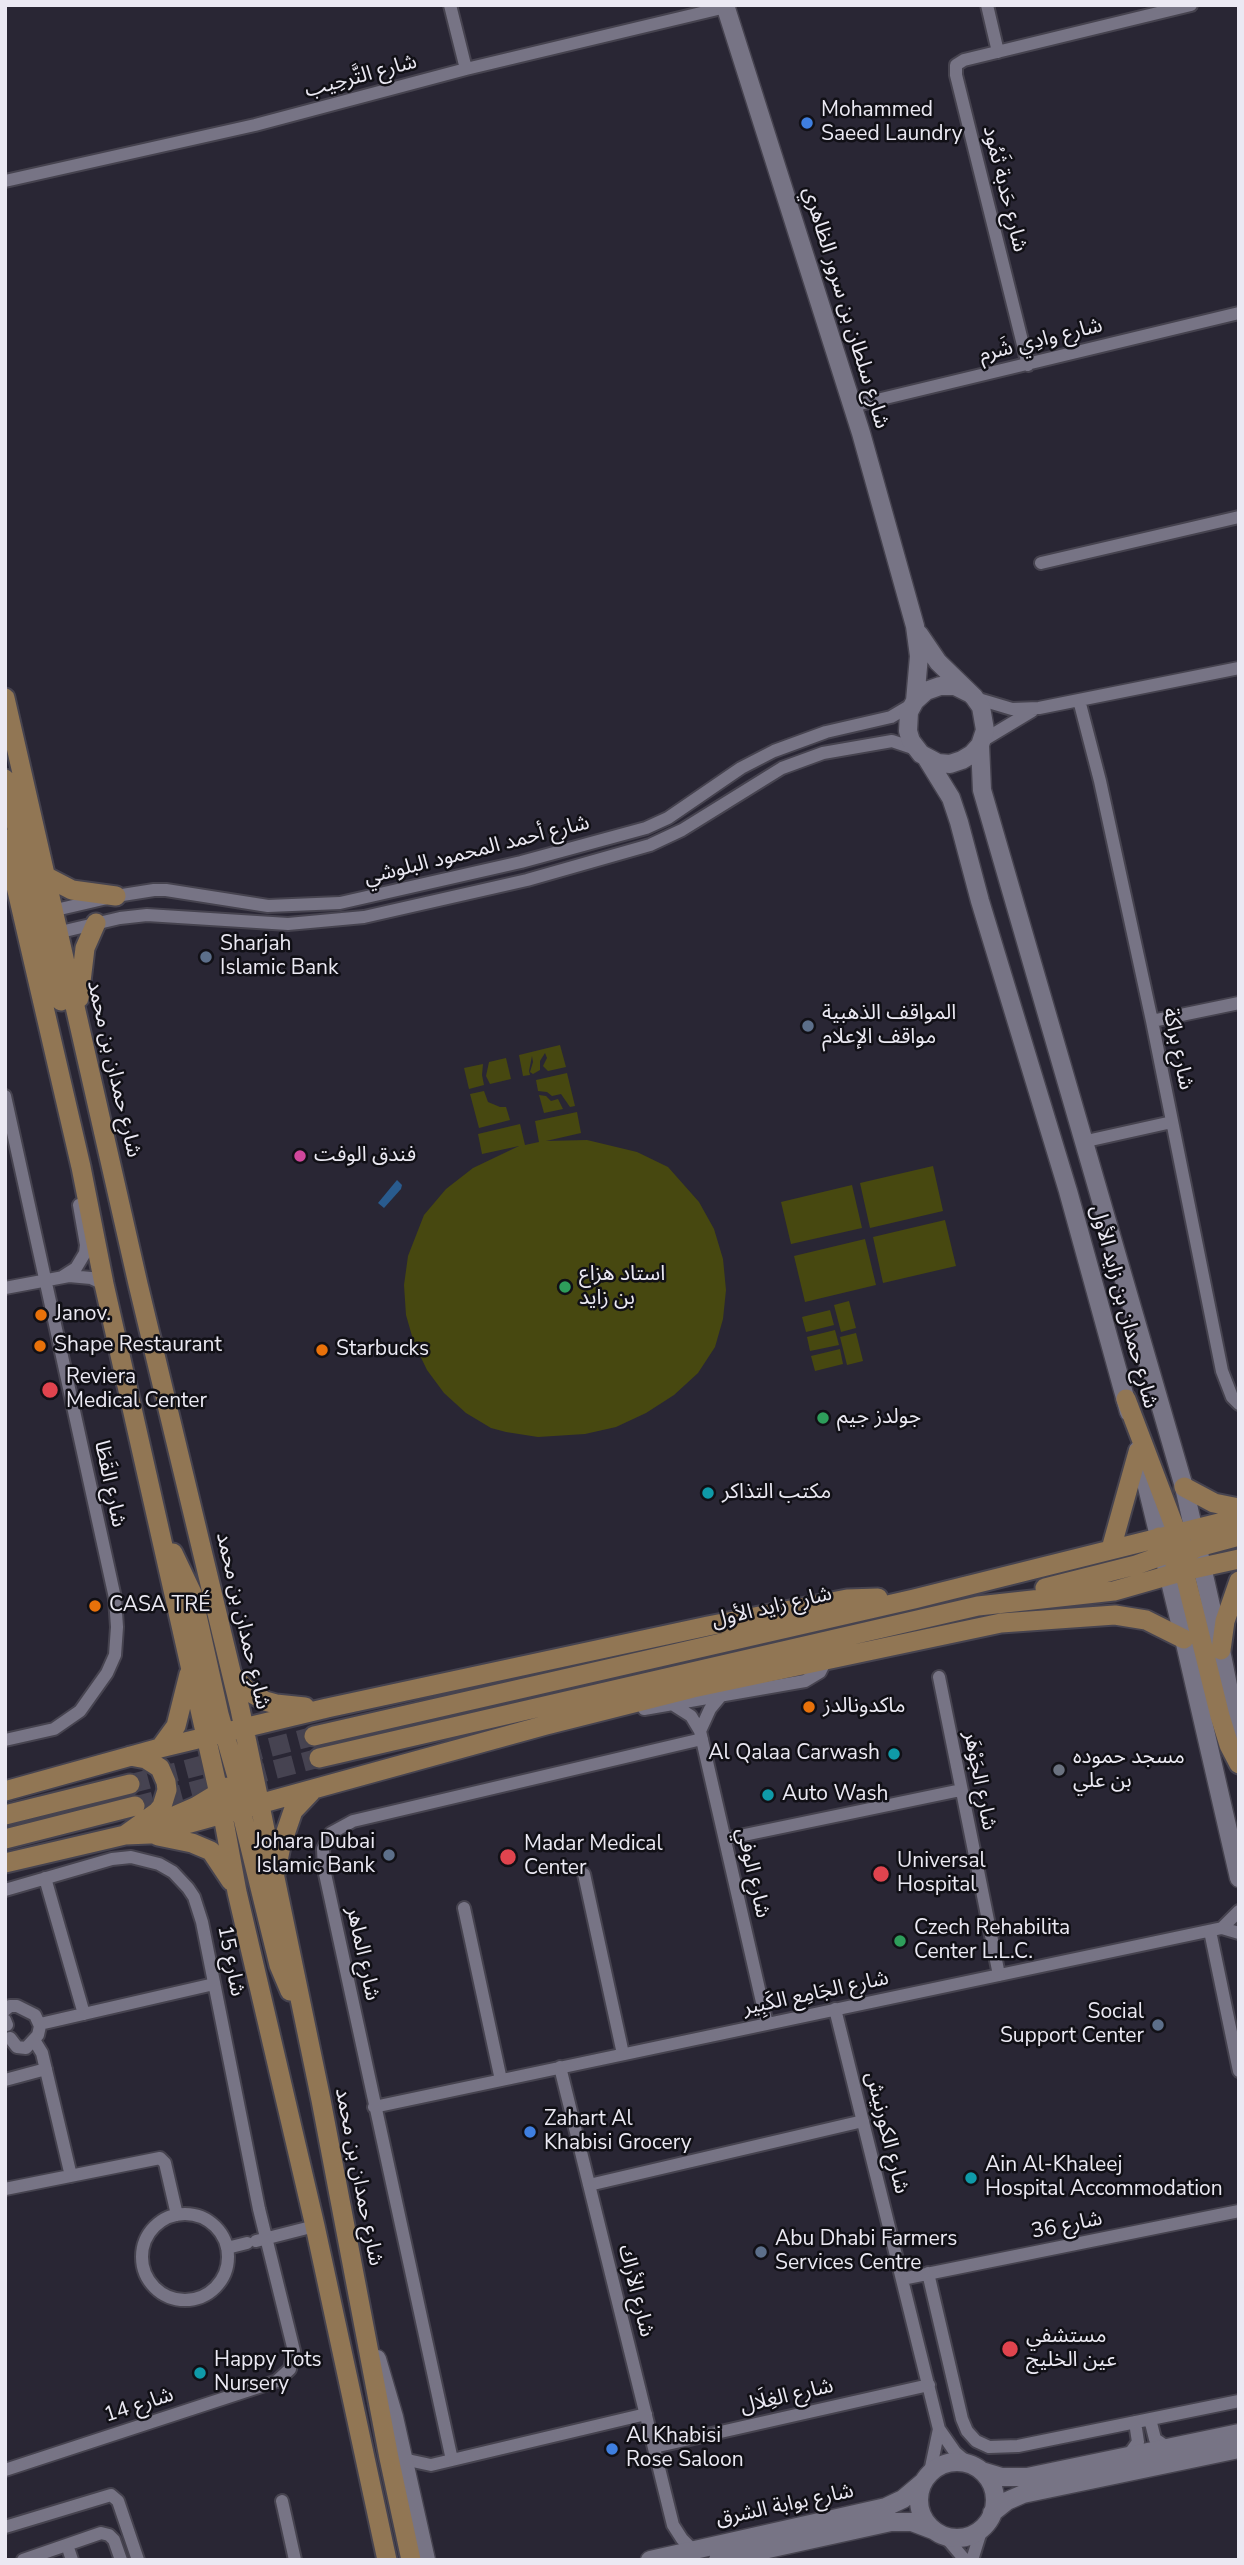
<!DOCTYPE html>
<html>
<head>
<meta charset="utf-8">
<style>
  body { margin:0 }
  #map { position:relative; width:1244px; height:2565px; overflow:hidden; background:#292634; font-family:"Nunito Sans",sans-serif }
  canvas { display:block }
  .frame { position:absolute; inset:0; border:7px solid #ebe9f3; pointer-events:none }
</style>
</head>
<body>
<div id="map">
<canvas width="1244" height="2565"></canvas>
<div class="frame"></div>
</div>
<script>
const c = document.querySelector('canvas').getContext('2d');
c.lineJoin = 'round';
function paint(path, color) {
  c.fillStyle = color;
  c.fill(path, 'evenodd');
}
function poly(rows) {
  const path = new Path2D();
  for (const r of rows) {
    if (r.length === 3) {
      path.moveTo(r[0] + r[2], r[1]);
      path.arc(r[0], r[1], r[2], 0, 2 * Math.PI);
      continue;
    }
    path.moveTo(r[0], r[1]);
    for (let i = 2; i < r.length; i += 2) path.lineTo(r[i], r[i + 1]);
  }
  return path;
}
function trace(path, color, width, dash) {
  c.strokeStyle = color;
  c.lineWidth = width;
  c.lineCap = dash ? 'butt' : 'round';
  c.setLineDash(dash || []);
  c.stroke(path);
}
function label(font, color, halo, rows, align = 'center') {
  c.font = font + ' "Nunito Sans","Noto Sans Arabic",sans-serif';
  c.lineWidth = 5;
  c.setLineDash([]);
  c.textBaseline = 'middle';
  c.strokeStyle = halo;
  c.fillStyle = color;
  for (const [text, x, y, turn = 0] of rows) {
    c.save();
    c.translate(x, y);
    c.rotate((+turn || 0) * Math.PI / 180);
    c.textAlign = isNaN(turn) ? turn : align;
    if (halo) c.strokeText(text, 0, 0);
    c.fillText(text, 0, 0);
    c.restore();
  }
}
paint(poly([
  [560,1045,566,1067,548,1071,543,1066,547,1058,545,1053,540,1061,540,1070,533,1074,530,1072,533,1062,532,1056,529,1071,530,1075,523,1076,519,1055],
  [506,1058,511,1079,490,1084,486,1076,489,1062],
  [483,1064,482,1075,484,1085,469,1089,464,1068],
  [567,1073,575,1106,570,1107,561,1094,552,1096,547,1092,538,1091,536,1080],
  [484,1091,488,1102,500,1107,506,1107,510,1120,479,1128,470,1094],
  [539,1095,546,1096,551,1101,558,1099,563,1109,544,1113],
  [577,1112,581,1133,546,1141,587,1140,637,1152,668,1167,699,1202,714,1229,723,1259,726,1290,723,1319,715,1347,698,1373,674,1395,646,1413,616,1427,585,1434,538,1437,506,1432,491,1428,466,1413,444,1393,427,1370,414,1343,406,1315,404,1285,408,1256,424,1215,446,1189,473,1168,519,1146,482,1154,478,1134,520,1124,525,1145,539,1142,535,1121],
  [933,1166,943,1211,870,1228,860,1183],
  [852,1185,862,1228,791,1244,781,1202],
  [945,1220,956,1266,883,1283,873,1237],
  [865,1239,876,1285,805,1302,794,1256],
  [849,1301,856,1328,841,1332,834,1305],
  [830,1310,834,1325,806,1332,802,1317],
  [835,1330,839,1345,810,1351,807,1337],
  [856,1333,863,1361,847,1365,840,1337],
  [840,1349,843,1364,815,1371,811,1356]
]), '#474810');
paint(poly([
  [397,1180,402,1185,401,1189,384,1208,378,1203]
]), '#295b8e');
trace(poly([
  [130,1784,314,1736],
  [135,1806,319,1758]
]), '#464351', 19, [19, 10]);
const street = poly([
  [450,5,466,69],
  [987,5,998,52],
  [5,181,255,125,466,69,726,7],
  [1028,365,956,75,956,65,964,60,1191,5],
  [852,406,1239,313],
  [1041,563,1239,517],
  [975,698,1012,709,1039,708,1239,668],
  [1079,700,1100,781,1152,1021,1222,1371,1232,1397,1239,1404],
  [982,741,1032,711],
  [47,912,116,896,154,890,166,890,268,906,340,903,521,862,646,828,668,818,741,768,774,751,826,732,891,717,913,704],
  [52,934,120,918,147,915,288,924,364,917,527,880,650,845,682,830,782,768,823,753,892,741,916,749],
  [1152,1021,1239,1003],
  [5,1096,115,1598,117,1627,115,1655,107,1673,80,1711,54,1729,5,1740],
  [1082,1142,1172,1122],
  [62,1277,76,1268,85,1253,86,1245,79,1205],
  [5,1288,69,1276,91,1278,104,1284],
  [939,1677,999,1975],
  [672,1704,691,1716,700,1731,767,2024],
  [644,1709,805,1681,820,1672,826,1660],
  [700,1731,710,1709,720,1697],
  [725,1839,961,1790],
  [584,1874,623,2054],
  [45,1878,84,2014],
  [5,1890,112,1859,131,1857,159,1864,173,1872,188,1888,194,1897,202,1922,259,2209,294,2351,290,2369,277,2381,5,2470],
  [464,1908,501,2080],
  [1222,1928,1239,1933],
  [1210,1931,1239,2071],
  [835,2009,939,2429,955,2452,969,2464],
  [5,2010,10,2006,17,2006,35,2015,40,2026,38,2035,26,2048,17,2047,10,2038],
  [5,2020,7,2025],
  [40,2024,214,1984],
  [34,2040,42,2053,71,2176],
  [560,2067,673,2525,682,2539,693,2550],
  [5,2080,46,2069],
  [374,2107,1222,1928,1239,1911],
  [589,2185,863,2121],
  [5,2189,160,2158,165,2163,177,2215],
  [185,2257,43],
  [256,2241,315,2226],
  [227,2248,247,2243],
  [928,2273,962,2419,967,2431,976,2441,989,2447,1018,2446,1239,2401],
  [902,2279,1239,2211],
  [1150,2419,1155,2439,1168,2448],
  [654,2447,929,2385],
  [1128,2456,1138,2442,1135,2422],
  [403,2459,431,2465,646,2414],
  [452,2460,324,1869,323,1849,331,1833,353,1821,702,1739],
  [930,2472,939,2429],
  [282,2501,295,2560],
  [5,2527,111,2495,118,2501,138,2560],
  [944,2535,965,2560],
  [67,2545,72,2560],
  [23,2560,101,2533,109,2535,114,2540,121,2560],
  [972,2560,982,2528]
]);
const secondary = poly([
  [725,5,861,433,915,626,919,656,915,701],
  [919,634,938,662,974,697,981,707,985,730,980,745,972,754,962,760,950,764,938,763,921,754,911,741,908,731,909,712,915,701,926,691,940,686,955,686,969,693],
  [980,745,982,790,1184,1487,1221,1650,1239,1741],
  [927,759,951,798,959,822,980,901,1068,1191,1129,1412],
  [1138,1450,1184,1639,1239,1878],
  [377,2359,394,2417,426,2560],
  [957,2500,38],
  [982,2471,1002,2477,1027,2477,1239,2433],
  [992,2513,1007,2501,1023,2494,1239,2449],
  [650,2560,886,2507,903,2499,922,2483],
  [718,2560,891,2522,912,2522,933,2530]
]);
const primary = poly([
  [5,698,138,1284,240,1709,321,2100,389,2458,411,2560],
  [5,779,38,914,48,929],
  [5,839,81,1167,104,1284,219,1794,237,1892,315,2226,387,2560],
  [45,876,72,890,116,896],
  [23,917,38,926,45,935,61,1001],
  [79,998,85,948,96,923],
  [1126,1399,1181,1544],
  [1184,1487,1214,1503,1239,1508],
  [1159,1537,1173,1548,1184,1571,1220,1716,1229,1745,1239,1764],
  [1111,1549,1138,1452],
  [173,1553,192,1593,219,1714,237,1777,245,1793,260,1805],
  [1175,1566,1185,1554,1198,1547,1239,1536],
  [1045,1588,1136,1565,1164,1555,1181,1541],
  [1221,1650,1225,1621,1239,1581],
  [233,1676,248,1691,265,1701,276,1704,305,1707],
  [314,1736,914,1599,1239,1518],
  [160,1748,176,1726,189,1674],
  [319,1758,978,1606,1114,1591,1184,1571,1239,1559],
  [5,1791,160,1748,327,1708,708,1626,847,1599,878,1598],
  [238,1798,279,1965,290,1991],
  [5,1815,130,1784],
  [165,1820,195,1807,228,1787],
  [125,1835,157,1812,162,1806,167,1790,166,1782,160,1768,146,1759,130,1756],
  [158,1836,192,1843,211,1851,231,1881],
  [5,1839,135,1806],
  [5,1863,125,1835,150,1834,546,1725,693,1688,1001,1623,1115,1615,1146,1620,1184,1639],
  [276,1871,281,1846,293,1811,311,1792]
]);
trace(street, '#46434f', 16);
trace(secondary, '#46434f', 21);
trace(primary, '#46434f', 23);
trace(street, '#777485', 12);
trace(secondary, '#777485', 18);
trace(primary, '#917654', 19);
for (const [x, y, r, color] of [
  [807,123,7,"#3f7fe0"],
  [206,957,7,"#5c6f8a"],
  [808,1026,7,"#5c6f8a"],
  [300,1156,7,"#d1479c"],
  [565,1287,7,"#2e9e5b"],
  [41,1315,7,"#e8710a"],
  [40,1346,7,"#e8710a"],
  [322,1350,7,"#e8710a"],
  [50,1390,9,"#e0444e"],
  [823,1418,7,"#2e9e5b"],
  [708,1493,7,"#0f9aa8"],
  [95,1606,7,"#e8710a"],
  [809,1707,7,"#e8710a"],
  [894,1754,7,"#0f9aa8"],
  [1059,1770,7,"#6b7280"],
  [768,1795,7,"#0f9aa8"],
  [389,1855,7,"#5c6f8a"],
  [508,1857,9,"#e0444e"],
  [881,1874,9,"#e0444e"],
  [900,1941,7,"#2e9e5b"],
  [1158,2025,7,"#5c6f8a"],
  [530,2132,7,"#3f7fe0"],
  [971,2178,7,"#0f9aa8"],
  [761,2252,7,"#5c6f8a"],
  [1010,2349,9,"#e0444e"],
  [200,2373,7,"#0f9aa8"],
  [612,2449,7,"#3f7fe0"]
]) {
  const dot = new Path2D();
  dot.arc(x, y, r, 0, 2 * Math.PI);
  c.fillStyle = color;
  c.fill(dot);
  trace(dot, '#111016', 2.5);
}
label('21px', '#ebe9f3', '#111016', [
  ["شارع التَّرحِيب",361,77,-15],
  ["شارع حَدبة ثَمُود",1004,189,76],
  ["شارع سلطان بن سرور الظاهري",845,308,73],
  ["شارع وادِي شَرم",1041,341,-14],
  ["شارع أحمد المحمود البلوشي",477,851,-14],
  ["شارع براكة",1177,1049,78],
  ["شارع حمدان بن محمد",113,1069,77],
  ["شارع حمدان بن زايد الأول",1123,1307,75],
  ["شارع القَطَا",109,1484,78],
  ["شارع زايد الأول",772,1608,-13],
  ["شارع حمدان بن محمد",242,1621,77],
  ["شارع الجَوْهَر",979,1781,79],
  ["شارع الوفي",752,1873,77],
  ["شارع الماهر",362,1954,78],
  ["شارع 15",230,1961,79],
  ["شارع الجَامِع الكَبِير",816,1994,-12],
  ["شارع الكورنيش",886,2133,76],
  ["شارع حمدان بن محمد",358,2177,79],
  ["شارع 36",1067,2226,-11],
  ["شارع الأراك",635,2291,76],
  ["شارع الغِلَال",787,2397,-13],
  ["شارع 14",139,2406,-18],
  ["شارع بوابة الشرق",785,2506,-12]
]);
label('21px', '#ebe9f3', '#111016', [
  ["Mohammed",821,111],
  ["Saeed Laundry",821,135],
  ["Sharjah",220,945],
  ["Islamic Bank",220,969],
  ["المواقف الذهبية",822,1014],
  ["مواقف الإعلام",822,1038],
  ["فندق الوفت",314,1156],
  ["استاد هزاع",579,1275],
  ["بن زايد",579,1299],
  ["Janov.",55,1315],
  ["Shape Restaurant",54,1346],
  ["Starbucks",336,1350],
  ["Reviera",66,1378],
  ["Medical Center",66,1402],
  ["جولدز جيم",837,1418],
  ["مكتب التذاكر",722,1493],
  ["CASA TRÉ",109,1606],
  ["ماكدونالدز",823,1707],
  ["Al Qalaa Carwash",880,1754,"right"],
  ["مسجد حموده",1073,1758],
  ["بن علي",1073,1782],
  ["Auto Wash",782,1795],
  ["Johara Dubai",375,1843,"right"],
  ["Islamic Bank",375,1867,"right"],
  ["Madar Medical",524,1845],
  ["Center",524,1869],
  ["Universal",897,1862],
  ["Hospital",897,1886],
  ["Czech Rehabilita",914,1929],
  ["Center L.L.C.",914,1953],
  ["Social",1144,2013,"right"],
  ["Support Center",1144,2037,"right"],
  ["Zahart Al",544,2120],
  ["Khabisi Grocery",544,2144],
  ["Ain Al-Khaleej",985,2166],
  ["Hospital Accommodation",985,2190],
  ["Abu Dhabi Farmers",775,2240],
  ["Services Centre",775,2264],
  ["مستشفي",1026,2337],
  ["عين الخليج",1026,2361],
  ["Happy Tots",214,2361],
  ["Nursery",214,2385],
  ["Al Khabisi",626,2437],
  ["Rose Saloon",626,2461]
], 'left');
</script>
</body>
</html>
